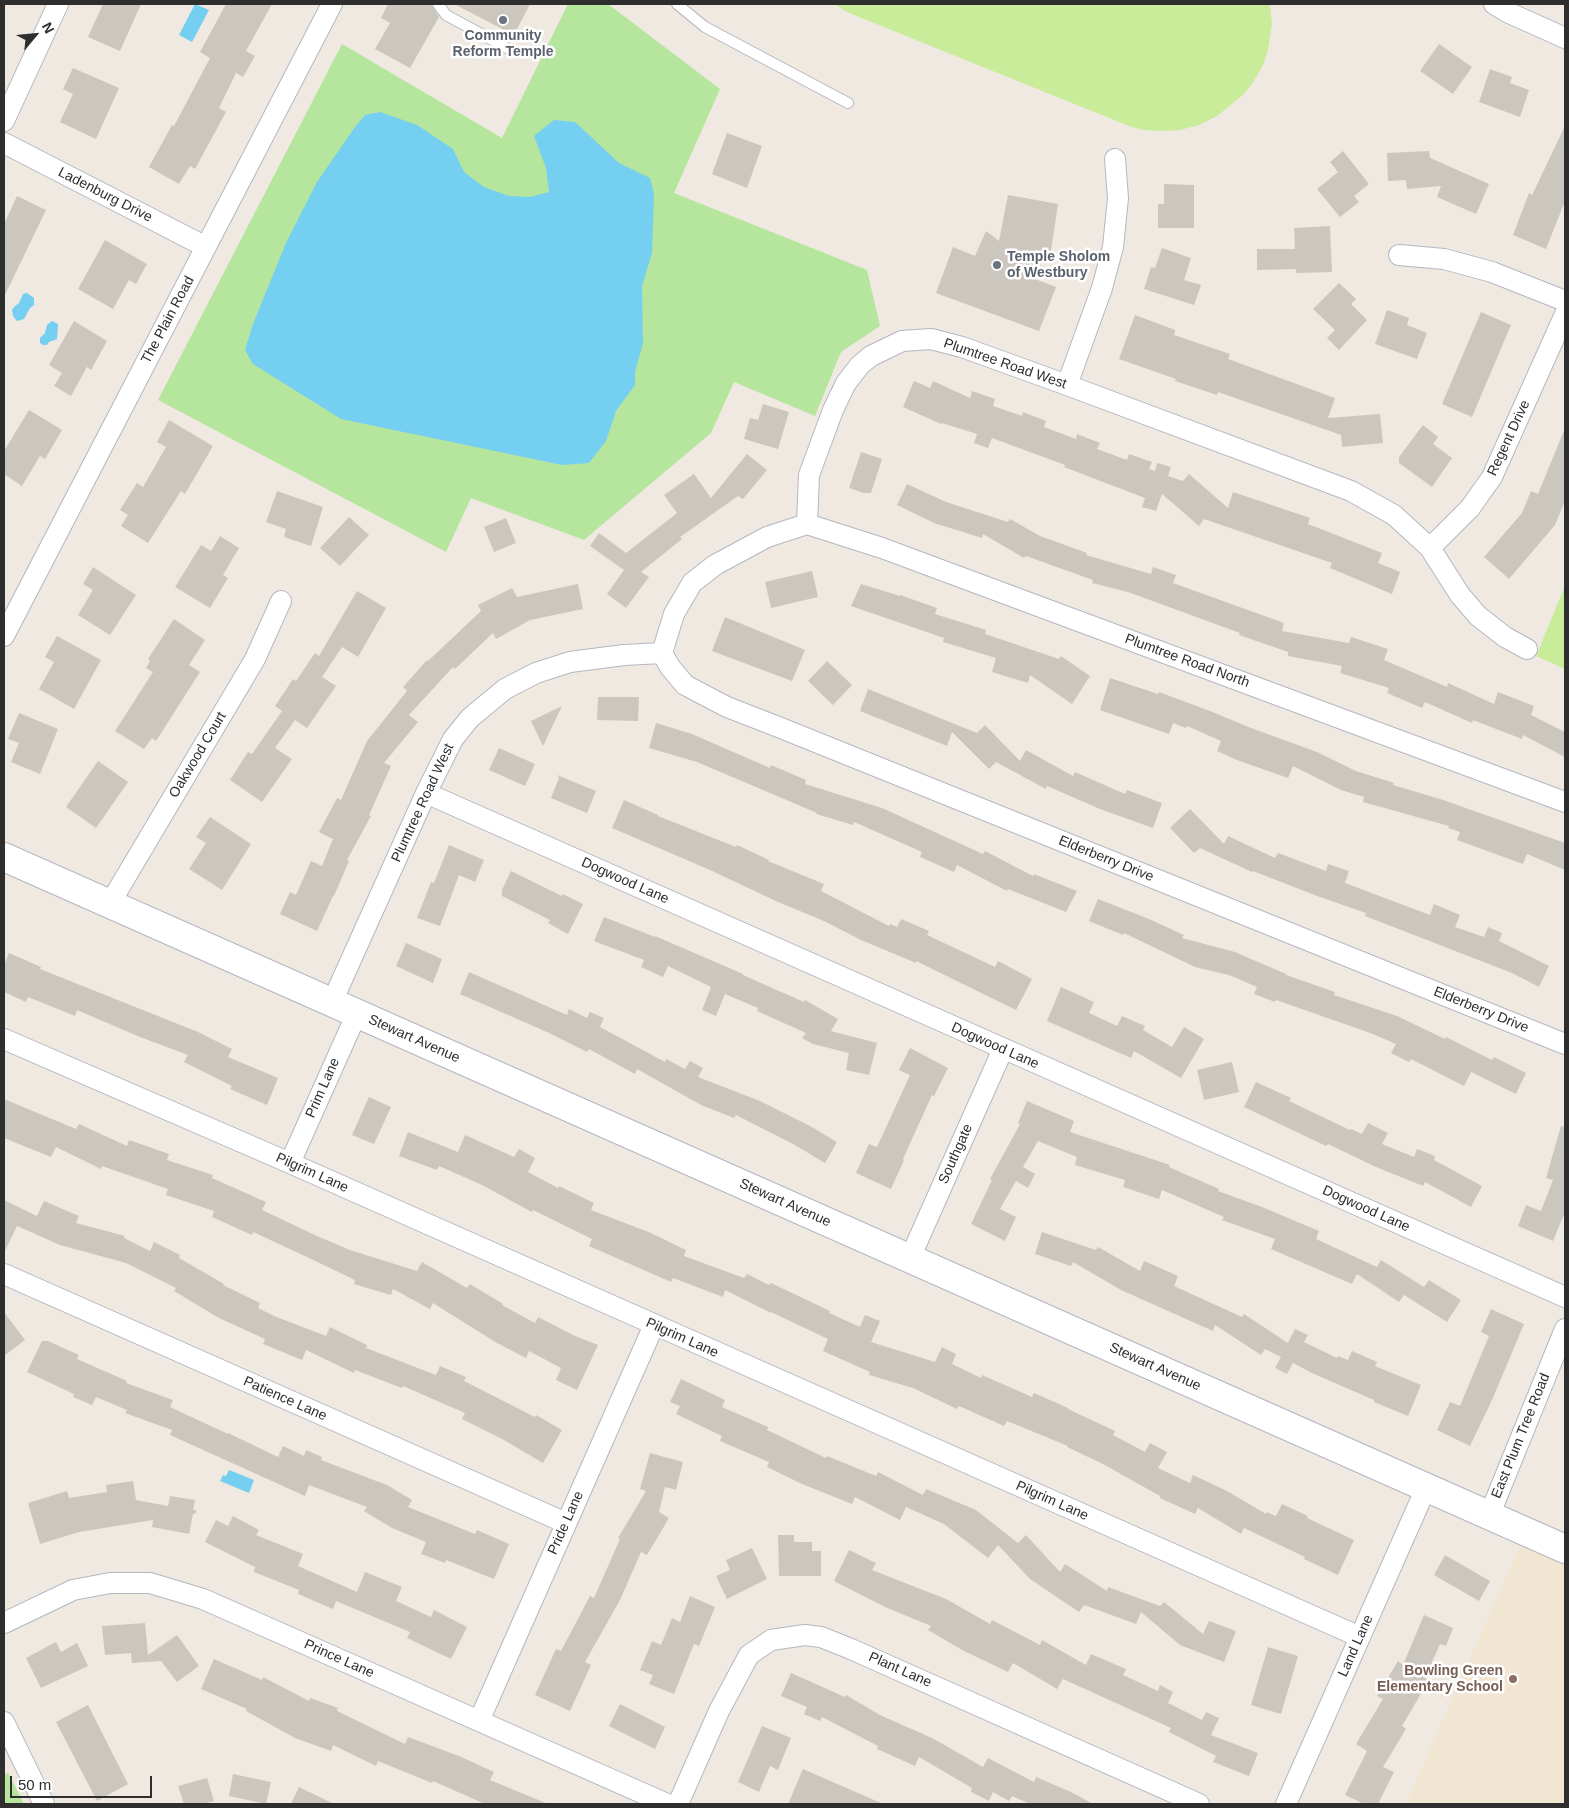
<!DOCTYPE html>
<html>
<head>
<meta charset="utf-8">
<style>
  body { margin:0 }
  #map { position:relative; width:1569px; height:1808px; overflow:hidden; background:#efe9e1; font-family:Helvetica,sans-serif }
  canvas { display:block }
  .frame { position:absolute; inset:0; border:5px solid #2e2e2e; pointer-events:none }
  .north { position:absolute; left:10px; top:10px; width:50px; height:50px; -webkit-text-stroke:4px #fff; paint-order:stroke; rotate:62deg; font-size:14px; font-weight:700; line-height:20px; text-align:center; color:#2e2e2e }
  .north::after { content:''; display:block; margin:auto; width:18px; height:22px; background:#2e2e2e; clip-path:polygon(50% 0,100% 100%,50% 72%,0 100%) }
  .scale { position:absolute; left:10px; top:1776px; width:142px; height:22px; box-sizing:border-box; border:2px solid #2e2e2e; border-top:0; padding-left:6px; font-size:15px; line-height:18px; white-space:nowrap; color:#2e2e2e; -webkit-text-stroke:4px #fff; paint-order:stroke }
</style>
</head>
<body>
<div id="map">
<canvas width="1569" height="1808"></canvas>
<div class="frame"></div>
<div class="north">N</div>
<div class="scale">50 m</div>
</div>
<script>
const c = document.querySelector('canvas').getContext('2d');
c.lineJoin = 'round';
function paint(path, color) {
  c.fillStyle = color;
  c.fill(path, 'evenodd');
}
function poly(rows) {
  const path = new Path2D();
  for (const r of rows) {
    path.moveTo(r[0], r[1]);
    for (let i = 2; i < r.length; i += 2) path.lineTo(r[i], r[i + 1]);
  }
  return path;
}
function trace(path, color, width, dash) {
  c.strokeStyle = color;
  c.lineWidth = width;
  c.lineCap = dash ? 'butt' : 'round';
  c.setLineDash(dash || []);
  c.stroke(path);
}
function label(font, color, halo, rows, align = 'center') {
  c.font = font + ' Helvetica,sans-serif';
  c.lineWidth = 5;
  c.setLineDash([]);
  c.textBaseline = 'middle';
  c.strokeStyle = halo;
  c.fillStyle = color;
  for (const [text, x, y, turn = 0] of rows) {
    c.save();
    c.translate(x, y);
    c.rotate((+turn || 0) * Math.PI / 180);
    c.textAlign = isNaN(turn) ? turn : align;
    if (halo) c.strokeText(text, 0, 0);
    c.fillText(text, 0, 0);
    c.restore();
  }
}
paint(poly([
  [1524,1536,1565,1555,1565,1804,1406,1804]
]), '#f0e6d1');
paint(poly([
  [568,4,608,4,720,89,674,193,867,270,880,326,841,352,815,416,734,382,711,433,584,540,471,498,446,552,158,400,342,44,502,138],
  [8,1773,15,1786,24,1804,4,1804,4,1775]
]), '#b6e59e');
paint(poly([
  [835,4,1270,4,1272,24,1268,50,1263,65,1252,84,1243,95,1217,116,1199,125,1180,130,1162,131,1143,130,1129,126,859,17,845,11],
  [1565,586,1565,669,1536,656]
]), '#c9ec9a');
paint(poly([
  [195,4,209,10,192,42,179,35],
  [380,112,417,125,453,149,464,172,484,187,509,196,530,197,549,192,546,168,534,136,554,120,575,122,619,163,650,178,654,194,652,253,642,286,643,343,635,372,635,385,616,411,606,441,589,463,562,465,341,419,253,364,245,350,253,324,286,243,317,182,355,127,365,115],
  [27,293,34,298,34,305,30,308,24,319,17,321,13,316,12,310,14,307,19,303,23,294],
  [52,321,58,324,57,339,49,342,47,345,43,345,40,343,40,338,45,333,47,325],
  [229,1470,254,1480,249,1493,220,1481,223,1475,226,1476]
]), '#75cff0');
paint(poly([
  [103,4,141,4,120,51,88,37],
  [226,4,272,4,246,51,255,56,243,77,236,73,219,108,226,112,195,169,190,166,179,184,149,167,172,125,174,126,210,58,200,52],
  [388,4,431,4,439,17,410,68,375,49,390,23,381,18],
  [454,4,530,4,514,35],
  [1439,44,1472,67,1453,94,1420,71],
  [73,68,119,88,96,139,60,122,73,94,63,89],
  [1490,69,1512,77,1510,83,1529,90,1520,117,1479,102],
  [1565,126,1565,201,1546,249,1513,235,1529,193,1532,195],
  [727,133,762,146,747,188,712,174],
  [1343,151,1369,184,1354,196,1359,202,1340,217,1317,189,1338,172,1330,162],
  [1429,151,1430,158,1489,184,1476,214,1437,197,1441,186,1407,189,1406,180,1388,181,1387,153],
  [1164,184,1194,185,1194,228,1158,228,1158,204,1164,204],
  [1008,195,1058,204,1050,257,1044,255,1035,279,1056,287,1039,331,936,293,953,247,975,256,986,231,999,241],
  [17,196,46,210,4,297,4,224],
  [1330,226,1332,272,1296,273,1296,269,1257,270,1257,249,1295,249,1294,228],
  [105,240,147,264,136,284,129,280,113,309,78,289],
  [1162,248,1191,258,1184,280,1201,285,1194,305,1144,289,1151,267,1155,268],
  [1339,283,1356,299,1351,304,1367,320,1339,350,1327,338,1335,330,1313,309],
  [1387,310,1409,318,1407,325,1427,333,1417,359,1375,344],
  [1481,312,1511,325,1472,417,1442,404],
  [1135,315,1175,330,1174,335,1230,354,1228,359,1335,398,1328,418,1380,414,1383,443,1342,447,1341,435,1218,392,1217,395,1175,381,1176,379,1119,359],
  [74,321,107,341,91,370,87,367,71,396,54,386,62,373,49,365],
  [914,381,930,388,933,381,970,398,972,391,995,399,993,406,1022,416,1023,412,1046,421,1044,427,1076,439,1077,434,1100,443,1097,449,1127,460,1129,454,1152,462,1149,469,1155,471,1157,463,1171,467,1168,476,1183,481,1189,474,1228,508,1233,492,1310,518,1308,524,1382,553,1378,563,1400,572,1392,594,1330,568,1332,563,1204,519,1199,526,1162,494,1156,511,1142,507,1145,498,1064,467,1065,465,992,438,988,448,974,443,977,434,942,423,941,424,903,407],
  [763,404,789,412,778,449,744,439,750,418,758,420],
  [29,410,62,430,45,459,40,456,22,486,4,474,4,451],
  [169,420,213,446,185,494,181,491,148,543,121,526,128,515,120,510,137,483,143,487,166,447,157,442],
  [1423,425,1438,437,1433,444,1452,458,1432,487,1399,463,1399,457],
  [1565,428,1565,501,1555,525,1509,579,1484,557,1522,513,1531,491,1538,494],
  [861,452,882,459,871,493,864,493,849,488],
  [747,454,767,470,743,499,738,496,680,537,682,539,641,572,649,577,626,608,607,594,624,570,590,546,599,533,626,553,677,513,664,495,694,474,711,498],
  [907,484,946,502,1008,522,1010,519,1040,536,1087,553,1086,555,1151,574,1153,567,1176,575,1173,583,1284,623,1282,631,1349,643,1351,637,1388,649,1384,660,1447,687,1448,683,1494,704,1498,692,1534,706,1531,715,1565,732,1565,757,1523,735,1522,739,1473,720,1472,723,1425,702,1422,708,1387,693,1389,688,1340,673,1342,666,1288,656,1288,652,1239,635,1240,633,1128,592,1092,583,1093,580,1026,556,1024,558,983,534,982,538,934,523,897,505],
  [277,491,323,507,311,546,284,537,286,529,266,522],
  [349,517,369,535,340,566,320,548],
  [506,518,516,543,494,552,484,527],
  [220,536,239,548,223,575,228,578,210,608,175,587,201,545,211,551],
  [93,567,136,595,110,635,78,615,93,590,83,584],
  [812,571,818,597,771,608,765,582],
  [578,584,583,609,530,620,496,639,493,633,455,669,453,667,409,715,418,722,384,763,391,766,369,815,371,816,347,860,349,861,334,896,333,896,317,931,280,914,290,892,296,895,311,861,322,866,333,839,319,832,337,798,341,800,367,741,407,691,403,687,427,660,428,661,481,611,478,605,512,588,517,597],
  [861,584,900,596,900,595,937,608,935,614,986,630,985,634,1059,659,1061,656,1090,676,1072,704,1030,675,1028,683,992,672,996,658,943,642,944,638,851,606],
  [357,591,386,608,358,657,342,647,322,677,336,686,307,728,295,720,275,748,292,759,262,802,230,780,248,752,252,754,282,711,275,706,293,679,296,681,315,653,319,656],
  [725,617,805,650,792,681,712,651],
  [174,619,205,640,189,665,200,672,156,741,152,738,144,749,115,731,153,672,146,668,150,661,148,659],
  [57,636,101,660,74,709,39,689,54,662,45,657],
  [827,661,852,685,833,705,808,681],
  [1110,678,1158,694,1159,692,1210,711,1251,728,1317,752,1356,771,1394,783,1393,785,1443,800,1565,843,1565,870,1527,854,1523,864,1457,840,1460,832,1448,828,1449,826,1363,802,1364,797,1341,790,1293,766,1288,778,1237,760,1217,751,1221,741,1187,726,1186,728,1173,723,1169,734,1100,710],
  [868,689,977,733,985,725,1020,761,1026,750,1073,776,1075,772,1125,794,1127,790,1162,803,1153,828,1100,809,1047,786,1046,789,996,762,989,769,952,732,947,746,860,711],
  [598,697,639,697,638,721,597,720],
  [562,706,543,746,531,721],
  [19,713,58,729,40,774,11,762,19,743,8,739],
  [656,723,692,734,770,768,771,765,806,780,805,784,882,808,983,854,985,851,1033,876,1034,874,1077,891,1066,912,1008,889,1007,891,957,865,954,872,920,857,922,852,854,822,853,825,816,814,817,813,697,762,649,748],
  [499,748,535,764,525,786,489,770],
  [98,761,128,782,96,828,66,807],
  [557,775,596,791,587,813,551,798,559,778],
  [624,800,658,815,658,816,736,847,737,845,769,860,768,861,824,884,821,891,889,926,890,924,897,927,901,919,929,931,927,935,995,967,998,961,1032,979,1016,1010,916,961,916,963,861,940,824,921,778,902,710,870,612,828],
  [1190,809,1224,844,1228,836,1275,858,1278,853,1326,871,1328,864,1349,871,1345,883,1430,915,1434,904,1460,915,1455,927,1484,937,1488,927,1502,933,1499,941,1549,966,1539,987,1512,973,1365,916,1366,913,1317,896,1253,871,1252,872,1200,848,1194,853,1170,828],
  [210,817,251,844,222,890,189,869,206,843,196,837],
  [449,845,484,860,475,882,459,875,440,926,417,918,431,882,434,883],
  [511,871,562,896,563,894,583,904,568,934,548,923,550,920,502,896,502,890],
  [1098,899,1149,919,1184,935,1182,938,1235,952,1286,974,1286,975,1335,992,1334,995,1397,1016,1445,1039,1446,1037,1492,1060,1494,1057,1526,1073,1516,1094,1471,1072,1464,1086,1411,1059,1409,1062,1391,1053,1396,1044,1373,1034,1276,1000,1275,1002,1254,994,1257,987,1229,975,1195,967,1124,933,1123,935,1089,921],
  [604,917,655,937,655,936,743,974,743,975,804,1002,805,1000,838,1019,831,1031,877,1043,869,1075,846,1070,849,1053,813,1044,802,1038,806,1033,757,1011,758,1008,725,994,716,1016,702,1010,711,987,668,966,663,977,641,967,644,960,594,941],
  [406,943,442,959,433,983,396,966],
  [9,953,41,967,40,969,198,1032,232,1049,228,1057,278,1078,267,1105,230,1089,232,1086,184,1062,188,1055,140,1037,77,1010,75,1016,28,997,26,1002,4,992,4,965],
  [469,972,567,1015,569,1009,587,1018,590,1012,604,1018,600,1027,665,1062,666,1059,685,1069,690,1061,703,1068,698,1077,760,1101,810,1126,837,1142,825,1163,793,1144,736,1115,734,1118,701,1105,637,1069,635,1074,589,1049,587,1052,547,1032,460,994],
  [1061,987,1094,1002,1089,1013,1117,1026,1122,1016,1145,1026,1143,1030,1172,1047,1184,1027,1204,1039,1181,1078,1134,1051,1131,1058,1047,1021],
  [910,1048,948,1068,934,1096,932,1095,903,1159,904,1160,891,1189,856,1173,869,1144,877,1147,910,1075,899,1070],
  [1232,1062,1239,1092,1204,1100,1197,1070],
  [1256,1082,1291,1098,1289,1101,1350,1130,1351,1129,1362,1134,1368,1123,1388,1133,1382,1144,1414,1157,1417,1149,1435,1156,1434,1160,1482,1186,1471,1207,1425,1182,1423,1186,1376,1167,1328,1144,1326,1146,1244,1107],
  [369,1097,391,1107,374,1144,352,1135],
  [4,1099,76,1129,79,1124,127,1146,129,1140,169,1154,167,1160,213,1175,212,1178,266,1202,262,1210,317,1236,350,1250,417,1271,422,1262,467,1288,470,1284,503,1304,502,1305,535,1323,538,1317,575,1336,598,1345,577,1390,556,1380,561,1368,529,1351,526,1358,497,1343,433,1303,430,1309,393,1289,391,1295,354,1284,355,1280,307,1257,253,1232,252,1235,212,1217,214,1211,166,1195,168,1189,102,1166,101,1169,56,1147,51,1157,4,1138],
  [1027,1101,1074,1121,1070,1132,1170,1165,1169,1167,1219,1189,1218,1191,1262,1207,1319,1231,1316,1239,1377,1267,1381,1260,1424,1287,1429,1280,1461,1300,1447,1322,1404,1295,1399,1302,1357,1274,1352,1284,1271,1249,1275,1239,1222,1220,1224,1217,1162,1190,1159,1199,1123,1187,1125,1180,1075,1165,1077,1157,1038,1141,1023,1167,1035,1174,1028,1188,1016,1181,1000,1209,1016,1217,1005,1241,971,1224,992,1180,990,1179,1020,1124,1018,1123],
  [1561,1126,1565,1127,1565,1212,1553,1241,1518,1226,1526,1205,1541,1211,1553,1180,1546,1178],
  [408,1132,458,1152,465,1135,514,1157,519,1149,535,1158,528,1172,558,1188,559,1186,594,1203,591,1210,651,1233,686,1250,684,1256,744,1278,747,1274,769,1285,771,1283,830,1311,829,1313,860,1327,865,1315,880,1321,871,1342,935,1362,942,1347,956,1354,952,1364,981,1378,982,1375,1032,1397,1034,1393,1068,1408,1068,1409,1115,1431,1113,1435,1145,1452,1150,1443,1167,1452,1158,1468,1190,1483,1193,1475,1227,1491,1266,1514,1267,1512,1276,1516,1282,1504,1308,1516,1307,1518,1354,1540,1338,1575,1304,1559,1305,1557,1244,1528,1241,1534,1198,1508,1195,1514,1160,1498,1160,1496,1103,1464,1067,1447,1068,1446,1007,1421,1004,1426,959,1406,957,1409,913,1388,869,1375,870,1372,823,1351,828,1339,771,1312,771,1313,725,1290,723,1297,673,1278,671,1282,589,1246,592,1239,533,1210,532,1212,482,1185,439,1166,437,1170,399,1156],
  [4,1200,37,1216,44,1201,79,1216,76,1223,125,1236,124,1238,150,1251,154,1242,180,1255,179,1258,224,1284,223,1285,260,1303,258,1308,274,1316,326,1336,330,1327,367,1345,366,1348,436,1375,440,1366,466,1377,464,1381,535,1417,536,1415,562,1430,543,1463,504,1440,462,1419,465,1413,403,1386,402,1388,355,1370,354,1373,306,1350,302,1360,263,1344,265,1339,219,1318,174,1291,176,1288,126,1263,60,1245,17,1226,4,1253],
  [1042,1232,1096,1250,1098,1247,1140,1271,1144,1261,1178,1276,1174,1286,1242,1317,1244,1314,1288,1343,1295,1329,1308,1335,1304,1342,1337,1358,1338,1356,1348,1360,1352,1351,1377,1362,1375,1366,1421,1385,1408,1416,1374,1402,1374,1400,1314,1374,1293,1363,1287,1374,1275,1368,1281,1357,1265,1349,1261,1355,1215,1325,1213,1331,1121,1290,1073,1262,1071,1266,1035,1254],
  [1491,1309,1524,1324,1492,1400,1470,1446,1437,1430,1450,1402,1460,1406,1489,1336,1481,1332],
  [4,1312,25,1340,4,1356],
  [42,1341,48,1341,79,1355,77,1359,127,1381,126,1383,173,1400,170,1407,228,1434,228,1433,278,1457,283,1446,304,1456,306,1450,322,1457,321,1460,387,1485,412,1500,408,1507,475,1534,477,1530,509,1544,494,1579,446,1560,445,1563,421,1554,426,1542,392,1528,364,1511,367,1507,309,1485,305,1496,170,1435,172,1430,125,1413,127,1410,96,1397,92,1405,73,1397,74,1394,27,1372],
  [681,1379,725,1400,722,1407,768,1427,767,1430,826,1458,827,1456,876,1476,878,1472,923,1495,926,1489,976,1510,1018,1543,1026,1535,1060,1572,1065,1564,1107,1591,1108,1587,1160,1606,1164,1602,1203,1634,1209,1621,1236,1631,1224,1662,1180,1645,1141,1612,1136,1624,1084,1605,1079,1612,1030,1579,998,1545,988,1558,944,1524,906,1507,900,1520,855,1497,852,1504,802,1484,767,1467,769,1462,720,1441,722,1436,676,1414,680,1406,670,1402],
  [650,1453,683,1462,676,1490,665,1487,659,1512,669,1518,647,1555,641,1552,620,1600,585,1662,591,1665,570,1711,535,1695,556,1649,561,1651,590,1596,594,1598,620,1539,618,1538,646,1491,640,1489],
  [133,1481,136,1500,168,1506,170,1496,195,1500,193,1510,196,1510,196,1513,193,1514,189,1534,152,1527,153,1520,79,1532,40,1544,28,1503,67,1491,69,1498,107,1492,106,1485],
  [233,1516,259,1530,256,1535,303,1554,298,1566,357,1592,365,1572,402,1587,396,1601,431,1617,434,1610,467,1627,451,1659,407,1638,410,1632,336,1601,333,1609,298,1594,299,1590,254,1572,255,1567,205,1542,216,1520,228,1526],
  [778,1535,794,1535,794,1542,812,1542,812,1551,821,1551,821,1576,779,1576],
  [752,1548,767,1579,727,1599,716,1576,730,1570,726,1560],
  [849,1550,876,1563,872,1570,946,1599,990,1624,992,1620,1040,1645,1042,1640,1086,1665,1091,1654,1126,1669,1123,1675,1158,1691,1160,1685,1173,1692,1168,1703,1202,1720,1206,1712,1219,1718,1211,1735,1258,1753,1249,1776,1213,1762,1216,1756,1169,1732,1171,1728,1063,1679,1057,1689,1013,1663,1008,1672,962,1650,928,1630,931,1626,885,1607,834,1581],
  [1445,1555,1490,1581,1479,1601,1434,1575],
  [690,1596,715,1607,699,1646,694,1644,674,1694,649,1684,653,1675,640,1670,652,1641,661,1645,672,1618,680,1622],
  [1424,1615,1453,1628,1446,1646,1440,1644,1425,1678,1429,1680,1402,1726,1406,1729,1383,1767,1394,1772,1378,1804,1364,1804,1345,1795,1367,1751,1356,1744,1383,1699,1377,1696,1398,1661,1403,1665],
  [145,1623,148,1655,177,1635,199,1666,177,1682,161,1661,132,1663,131,1653,105,1655,102,1626],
  [56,1642,61,1652,77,1643,88,1666,41,1688,26,1658],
  [1268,1647,1298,1656,1281,1714,1251,1705],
  [214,1659,262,1680,263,1677,309,1701,310,1698,338,1708,337,1711,405,1744,408,1737,459,1756,494,1772,490,1780,548,1804,485,1804,433,1781,432,1783,378,1761,376,1766,333,1745,331,1751,295,1738,246,1711,247,1709,201,1689],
  [791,1673,845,1697,846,1695,880,1715,932,1738,983,1767,988,1758,1034,1782,1036,1777,1071,1792,1093,1804,1030,1804,1012,1796,1009,1801,993,1792,989,1801,971,1792,972,1788,919,1757,915,1766,877,1749,878,1746,822,1717,820,1721,804,1714,807,1707,781,1696],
  [620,1704,665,1727,655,1749,609,1726],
  [88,1705,128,1784,97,1801,56,1722],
  [762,1726,791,1738,778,1770,770,1766,759,1792,738,1782],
  [803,1769,883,1804,788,1804],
  [233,1774,271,1782,266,1804,229,1796],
  [207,1778,214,1801,202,1804,184,1804,178,1786],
  [299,1787,334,1804,291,1804]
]), '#cbc7bf');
const lane = poly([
  [438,4,446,15,507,48],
  [677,4,705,27,848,103]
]);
const street = poly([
  [1494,4,1507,12,1565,38],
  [4,121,58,4],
  [4,143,206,247],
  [1399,255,1444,259,1492,272,1565,301],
  [1067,385,1102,288,1113,247,1118,198,1115,159],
  [807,524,809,475,833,410,846,383,860,365,871,356,902,341,931,339,962,347,1067,385,1351,491,1394,515,1430,548,1460,595,1478,616,1505,637,1527,649],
  [807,524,882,548,1565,802],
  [1430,548,1470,508,1492,477,1565,314],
  [4,636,332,4],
  [662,653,670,667,685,685,727,707,781,728,1565,1044],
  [662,653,674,614,692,583,715,565,767,537,807,524],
  [426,793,1565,1297],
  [109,905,255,659,281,601],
  [332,1002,426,793,453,739,470,718,505,689,536,673,570,662,624,655,662,653],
  [4,1039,290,1163,1360,1637],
  [290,1163,357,1013],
  [910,1258,1003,1049],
  [4,1274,566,1523],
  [1489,1516,1565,1329],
  [4,1623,73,1590,110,1583,150,1583,203,1599,667,1804],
  [479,1721,654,1325],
  [4,1722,44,1804],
  [678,1804,719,1711,749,1655,771,1640,805,1635,821,1637,851,1649,1199,1804],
  [1286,1804,1426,1488]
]);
const secondary = poly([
  [4,857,1565,1549]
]);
trace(lane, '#b4b7c1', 12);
trace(street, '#b4b7c1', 22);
trace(secondary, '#b4b7c1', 30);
trace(lane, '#fff', 10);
trace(street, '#fff', 20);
trace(secondary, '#fff', 28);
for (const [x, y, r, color] of [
  [503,20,5,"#6b7280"],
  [997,265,5,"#6b7280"],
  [1513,1679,5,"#8d6e63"]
]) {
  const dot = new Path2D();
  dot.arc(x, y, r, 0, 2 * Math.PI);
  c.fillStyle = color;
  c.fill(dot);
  trace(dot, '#fff', 2);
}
label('bold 14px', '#5b616d', '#fff', [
  ["Community",503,36],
  ["Reform Temple",503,52],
  ["Temple Sholom",1007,257,"left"],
  ["of Westbury",1007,273,"left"]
]);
label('14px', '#2e2e2e', '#fff', [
  ["Ladenburg Drive",105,195,27],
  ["The Plain Road",168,320,-62],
  ["Plumtree Road West",1005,364,19],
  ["Regent Drive",1509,438,-65],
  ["Plumtree Road North",1187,661,20],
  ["Oakwood Court",198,755,-59],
  ["Plumtree Road West",423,803,-65],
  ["Elderberry Drive",1106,859,22],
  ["Dogwood Lane",625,881,24],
  ["Elderberry Drive",1481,1010,22],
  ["Stewart Avenue",414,1039,24],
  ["Dogwood Lane",995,1046,24],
  ["Prim Lane",323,1088,-66],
  ["Southgate",956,1154,-66],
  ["Pilgrim Lane",312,1173,24],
  ["Stewart Avenue",785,1203,24],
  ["Dogwood Lane",1366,1209,24],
  ["Pilgrim Lane",682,1338,24],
  ["Stewart Avenue",1155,1367,24],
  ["Patience Lane",285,1399,24],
  ["East Plum Tree Road",1521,1436,-68],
  ["Pilgrim Lane",1052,1501,24],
  ["Pride Lane",566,1523,-66],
  ["Land Lane",1356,1646,-66],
  ["Prince Lane",339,1659,24],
  ["Plant Lane",900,1670,24]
]);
label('bold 14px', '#785e54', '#fff', [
  ["Bowling Green",1503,1671],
  ["Elementary School",1503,1687]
], 'right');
</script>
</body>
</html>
